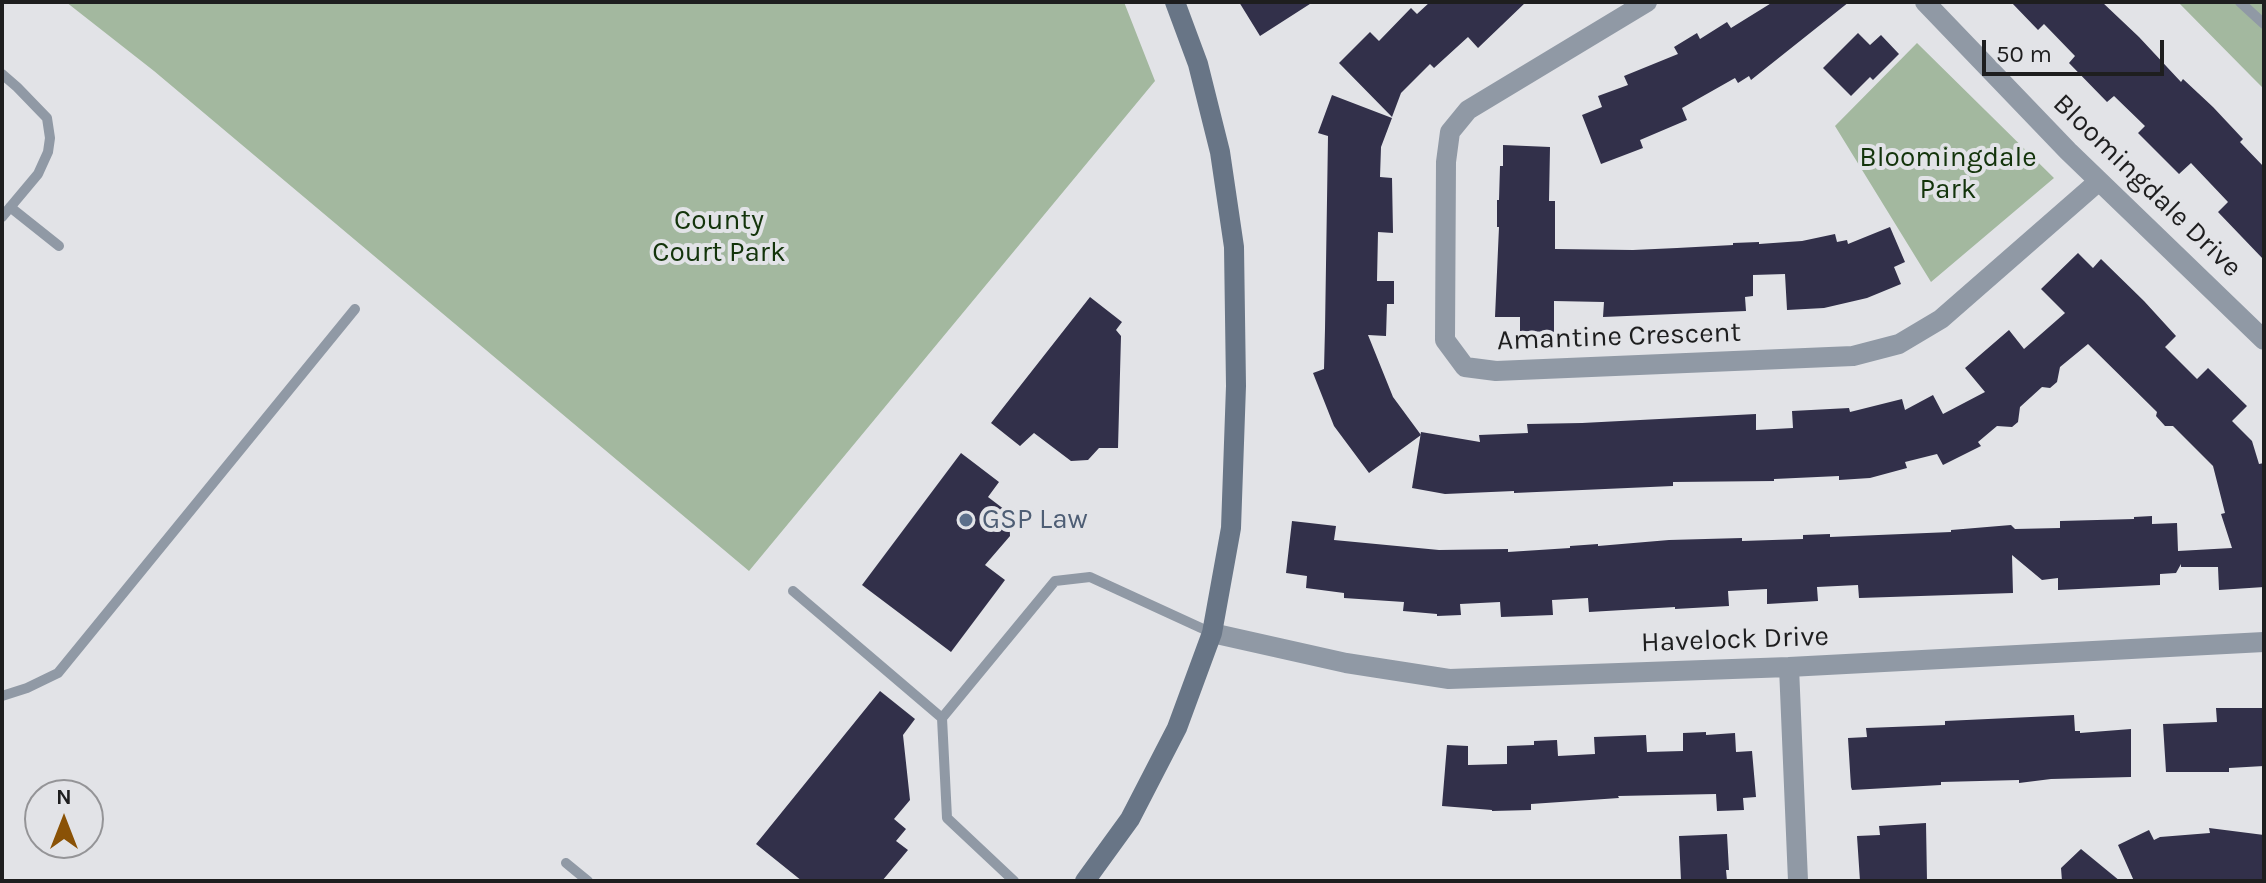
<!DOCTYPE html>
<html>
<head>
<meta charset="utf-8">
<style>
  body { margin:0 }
  #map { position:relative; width:2266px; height:883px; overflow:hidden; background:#e2e3e7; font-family:Karla,sans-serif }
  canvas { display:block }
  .frame { position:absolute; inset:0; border:4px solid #1e1e1f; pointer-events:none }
  .north { position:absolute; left:24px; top:779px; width:80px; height:80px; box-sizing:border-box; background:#e2e3e7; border:2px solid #949497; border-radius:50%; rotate:0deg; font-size:22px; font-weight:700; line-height:32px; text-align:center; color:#1e1e1f }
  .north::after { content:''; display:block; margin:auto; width:28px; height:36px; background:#8a5206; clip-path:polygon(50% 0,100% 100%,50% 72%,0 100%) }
  .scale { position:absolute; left:1982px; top:40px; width:182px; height:36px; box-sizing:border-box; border:4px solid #1e1e1f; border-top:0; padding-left:10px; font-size:24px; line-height:28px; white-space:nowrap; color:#1e1e1f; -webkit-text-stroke:6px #e2e3e7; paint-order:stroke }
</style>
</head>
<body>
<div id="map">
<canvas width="2266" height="883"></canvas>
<div class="frame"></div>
<div class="north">N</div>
<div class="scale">50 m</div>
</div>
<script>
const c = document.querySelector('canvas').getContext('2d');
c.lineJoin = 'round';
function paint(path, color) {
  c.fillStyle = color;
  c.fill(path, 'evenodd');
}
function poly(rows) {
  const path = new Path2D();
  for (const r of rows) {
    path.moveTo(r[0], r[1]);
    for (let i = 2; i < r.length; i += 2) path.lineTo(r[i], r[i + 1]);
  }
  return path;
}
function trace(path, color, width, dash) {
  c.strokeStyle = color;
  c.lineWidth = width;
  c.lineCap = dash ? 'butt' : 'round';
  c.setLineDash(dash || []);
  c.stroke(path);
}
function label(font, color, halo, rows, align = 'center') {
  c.font = font + ' Karla,sans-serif';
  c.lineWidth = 8;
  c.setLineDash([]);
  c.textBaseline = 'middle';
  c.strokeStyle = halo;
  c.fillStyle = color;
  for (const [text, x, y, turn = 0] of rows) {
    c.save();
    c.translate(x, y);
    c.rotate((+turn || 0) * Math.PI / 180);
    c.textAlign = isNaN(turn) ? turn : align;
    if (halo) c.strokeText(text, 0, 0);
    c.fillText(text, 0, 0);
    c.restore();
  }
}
paint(poly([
  [66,2,1124,2,1155,81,749,571,154,71],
  [2178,2,2264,2,2264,89,2250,75],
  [1917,43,2054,178,1931,282,1835,126]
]), '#a3b89f');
paint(poly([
  [1239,2,1313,2,1260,36],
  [1430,2,1526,2,1478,48,1468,37,1434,68,1430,64,1401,93,1392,117,1339,63,1370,32,1379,41,1411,8,1417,14],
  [1773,2,1849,2,1751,80,1749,76,1738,83,1735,78,1682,108,1687,120,1640,140,1643,148,1601,164,1582,115,1602,107,1598,96,1628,85,1624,76,1678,54,1674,47,1697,33,1700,39,1727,22,1731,28],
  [2011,2,2102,2,2139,37,2181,82,2183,79,2213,107,2243,139,2240,142,2264,167,2264,260,2218,212,2228,202,2191,163,2179,174,2138,133,2145,126,2114,96,2107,102,2069,63,2075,56,2044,24,2038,30],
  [1858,33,1870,45,1881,35,1899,54,1873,80,1870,77,1851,96,1823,68],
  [1332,95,1392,118,1381,147,1380,177,1392,178,1393,233,1378,232,1377,281,1394,281,1394,304,1387,304,1386,336,1368,335,1393,397,1421,435,1369,473,1334,426,1313,373,1324,369,1325,329,1328,136,1318,133],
  [1503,145,1550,147,1549,201,1555,201,1555,249,1633,250,1677,248,1733,245,1733,243,1759,242,1759,244,1802,241,1835,234,1837,242,1847,240,1848,244,1890,227,1905,262,1894,267,1901,284,1867,298,1824,308,1787,310,1785,274,1753,275,1753,296,1745,297,1746,311,1603,317,1604,302,1554,301,1554,332,1520,331,1520,317,1495,317,1499,227,1497,227,1497,200,1499,200,1500,166,1503,166],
  [2078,253,2093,268,2101,259,2144,301,2176,336,2165,347,2197,379,2208,368,2247,406,2232,421,2252,441,2259,464,2264,463,2264,587,2219,590,2218,567,2181,567,2181,564,2176,573,2160,574,2160,585,2058,590,2058,578,2042,580,2012,555,2013,593,1859,598,1858,585,1817,587,1818,601,1767,604,1767,589,1728,591,1729,606,1675,609,1675,607,1589,612,1588,598,1552,600,1553,615,1501,617,1500,602,1460,604,1461,615,1437,616,1437,614,1403,611,1404,602,1344,598,1344,593,1306,588,1307,576,1286,573,1292,521,1336,526,1334,540,1439,550,1508,549,1508,552,1570,548,1570,546,1598,544,1598,546,1669,540,1742,538,1742,541,1803,539,1803,535,1830,534,1830,537,1951,532,1951,530,2011,525,2015,529,2060,528,2060,521,2134,519,2134,517,2152,516,2152,524,2177,523,2178,551,2232,548,2221,514,2225,513,2213,466,2173,426,2165,426,2156,416,2157,412,2088,344,2060,367,2057,382,2050,388,2042,387,2020,407,2018,422,2012,427,1997,426,1978,442,1981,446,1943,465,1937,454,1905,462,1907,468,1870,478,1839,480,1839,476,1774,479,1774,481,1673,482,1673,486,1514,493,1514,491,1445,494,1412,488,1421,432,1480,442,1479,435,1528,433,1527,424,1582,423,1756,414,1756,430,1793,428,1792,411,1849,408,1850,412,1902,399,1905,410,1933,395,1943,414,1985,392,1965,368,2009,330,2024,349,2065,313,2041,289],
  [1090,297,1122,322,1116,330,1121,336,1118,448,1099,448,1088,460,1071,461,1034,433,1020,446,991,423],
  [961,453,999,482,988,497,1009,513,1010,536,985,565,1005,580,951,652,862,585],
  [880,691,915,719,903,735,910,800,894,819,906,829,896,841,908,850,882,881,802,881,756,844],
  [2216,708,2264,708,2264,766,2229,768,2229,772,2166,772,2163,724,2217,722],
  [2074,715,2075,731,2080,731,2080,733,2131,729,2131,777,2051,779,2019,783,2019,780,1941,782,1941,785,1852,790,1851,787,1848,738,1867,737,1866,728,1945,725,1945,721],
  [1706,732,1706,735,1735,733,1736,752,1752,751,1756,797,1743,798,1744,810,1717,811,1716,794,1618,796,1619,798,1531,804,1531,810,1492,811,1492,810,1442,806,1447,745,1468,746,1468,765,1507,764,1507,746,1534,745,1534,741,1557,740,1558,756,1595,754,1594,737,1646,735,1647,752,1683,751,1683,733],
  [1926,823,1927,881,1860,881,1857,836,1880,835,1879,826],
  [2209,828,2264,835,2264,881,2134,881,2118,845,2149,830,2154,840,2160,837,2210,833],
  [1727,834,1729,870,1726,870,1727,881,1681,881,1679,836],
  [2081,849,2120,881,2062,881,2061,868]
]), '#32304a');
trace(poly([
  [2240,2,2264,24],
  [2,74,17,87,47,118,50,138,48,152,38,174,2,217],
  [10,207,59,246],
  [793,591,942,718,1055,581,1090,577,1212,633],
  [2,696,27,688,58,673,355,309],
  [942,718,947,818,1014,881],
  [566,863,588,881]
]), '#9099a5', 10);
trace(poly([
  [1647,2,1468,110,1450,132,1446,162,1445,340,1465,367,1496,371,1853,356,1899,344,1941,319,2099,181],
  [1925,2,2068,151,2264,340],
  [1212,633,1346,663,1449,679,1789,667,2264,642],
  [1789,667,1798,881]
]), '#9099a5', 20);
trace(poly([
  [1085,881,1130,819,1177,728,1212,633,1231,528,1236,386,1234,247,1220,152,1198,64,1175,2]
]), '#687586', 20);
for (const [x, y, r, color] of [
  [966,520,8,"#5c6f8a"]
]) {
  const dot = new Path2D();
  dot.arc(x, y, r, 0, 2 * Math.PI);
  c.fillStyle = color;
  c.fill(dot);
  trace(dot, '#e2e3e7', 3);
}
label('28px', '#13340b', '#e2e3e7', [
  ["Bloomingdale",1948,158],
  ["Park",1948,190],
  ["County",719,221],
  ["Court Park",719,253]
]);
label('28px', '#1e1e1f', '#e2e3e7', [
  ["Bloomingdale Drive",2147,186,44],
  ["Amantine Crescent",1619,337,-2],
  ["Havelock Drive",1735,640,-2]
]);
label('28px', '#4e5e75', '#e2e3e7', [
  ["GSP Law",982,520]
], 'left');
</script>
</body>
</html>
